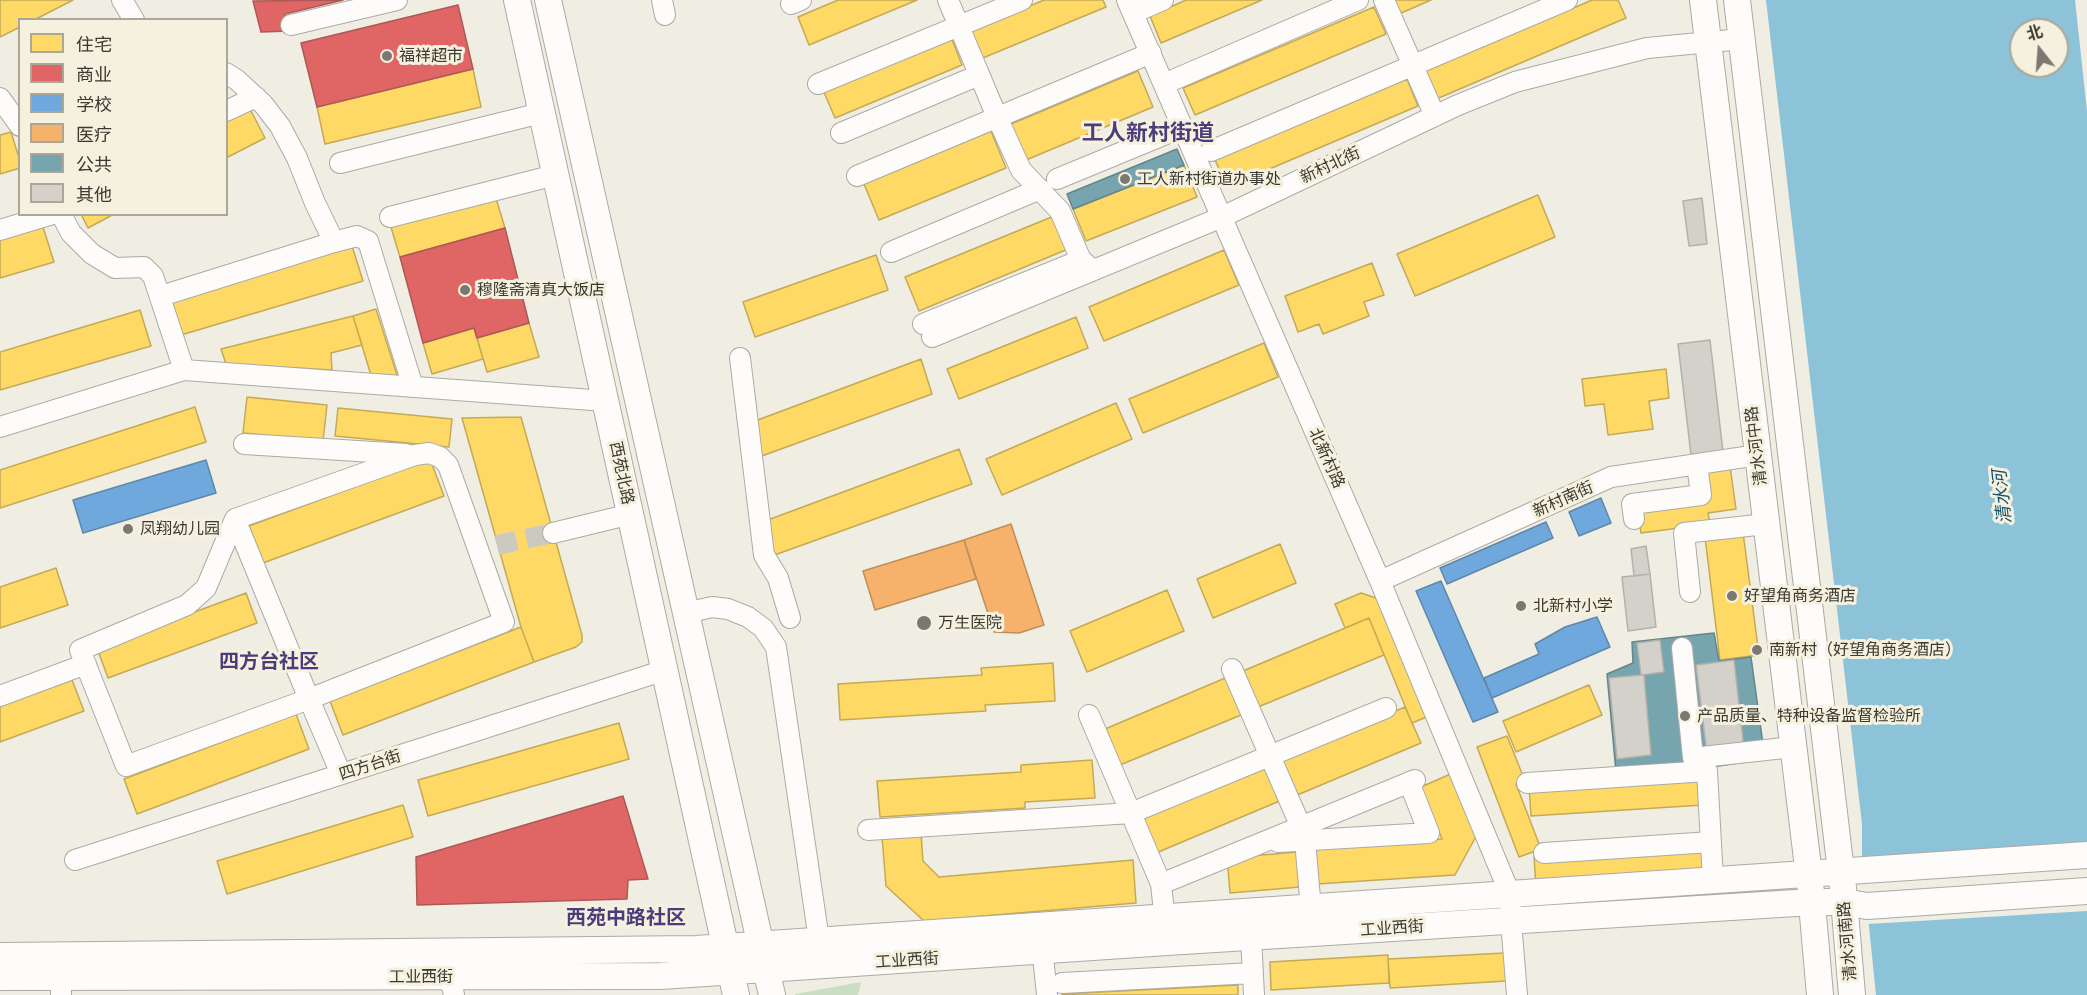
<!DOCTYPE html>
<html>
<head>
<meta charset="utf-8">
<style>
  body { margin:0 }
  #map { position:relative; width:2087px; height:995px; overflow:hidden; background:#f0eee3; font-family:Barlow,"Noto Sans SC",sans-serif }
  canvas { display:block }
  .legend { position:absolute; left:18px; top:18px; width:210px; height:198px; box-sizing:border-box; background:#f5f1de; border:2px solid #aaa799; margin:0; padding:8px 10px; list-style:none; font-size:18px; color:#3a3932 }
  .legend li { display:flex; align-items:center; gap:12px; height:30px }
  .legend b { width:30px; border:2px solid #aaa799 }
  .north { position:absolute; left:2009px; top:18px; width:60px; height:60px; box-sizing:border-box; background:#f5f1de; border:2px solid #aaa799; border-radius:50%; rotate:343deg; font-size:16px; font-weight:700; line-height:24px; text-align:center; color:#3a3932 }
  .north::after { content:''; display:block; margin:auto; width:21px; height:27px; background:#7a7870; clip-path:polygon(50% 0,100% 100%,50% 72%,0 100%) }
</style>
</head>
<body>
<div id="map">
<canvas width="2087" height="995"></canvas>
<ul class="legend">
<li><b style="height:16px;background:#ffd966"></b>住宅</li>
<li><b style="height:16px;background:#e06666"></b>商业</li>
<li><b style="height:16px;background:#6fa8dc"></b>学校</li>
<li><b style="height:16px;background:#f6b26b"></b>医疗</li>
<li><b style="height:16px;background:#76a5af"></b>公共</li>
<li><b style="height:16px;background:#d4d1ca"></b>其他</li>
</ul>
<div class="north">北</div>
</div>
<script>
const c = document.querySelector('canvas').getContext('2d');
c.lineJoin = 'round';
function paint(path, color) {
  c.fillStyle = color;
  c.fill(path, 'evenodd');
}
function poly(rows) {
  const path = new Path2D();
  for (const r of rows) {
    path.moveTo(r[0], r[1]);
    for (let i = 2; i < r.length; i += 2) path.lineTo(r[i], r[i + 1]);
  }
  return path;
}
function trace(path, color, width, dash) {
  c.strokeStyle = color;
  c.lineWidth = width;
  c.lineCap = dash ? 'butt' : 'round';
  c.setLineDash(dash || []);
  c.stroke(path);
}
function label(font, color, halo, rows, align = 'center') {
  c.font = font + ' Barlow,"Noto Sans SC",sans-serif';
  c.lineWidth = 6;
  c.setLineDash([]);
  c.textBaseline = 'middle';
  c.strokeStyle = halo;
  c.fillStyle = color;
  for (const [text, x, y, turn = 0] of rows) {
    c.save();
    c.translate(x, y);
    c.rotate((+turn || 0) * Math.PI / 180);
    c.textAlign = isNaN(turn) ? turn : align;
    if (halo) c.strokeText(text, 0, 0);
    c.fillText(text, 0, 0);
    c.restore();
  }
}
paint(poly([
  [861,982,858,995,795,995,795,994]
]), '#cbdec4');
paint(poly([
  [1766,0,2075,0,2087,111,2087,995,1876,995,1862,858,1862,824],
  [2021,30,2057,30,2057,66,2021,66]
]), '#8dc3d9');
paint(poly([
  [2087,845,2087,911,1868,924,1862,858]
]), '#f0eee3');
const homes = poly([
  [0,0,73,0,34,20,20,20,20,27,0,37,0,0],
  [838,0,917,0,809,45,798,17,838,0],
  [1044,0,1103,0,1106,7,978,60,967,32,1044,0],
  [1186,0,1262,0,1161,43,1150,16,1186,0],
  [1393,0,1431,0,1399,14,1393,0],
  [1592,0,1618,0,1626,18,1434,100,1423,72,1592,0],
  [1374,7,1386,34,1195,115,1183,88,1374,7],
  [951,37,962,65,835,118,823,90,951,37],
  [473,69,481,107,325,144,317,107,473,69],
  [1138,71,1153,107,1026,160,1011,124,1138,71],
  [1407,79,1418,106,1227,187,1215,160,1407,79],
  [250,109,265,138,226,158,226,121,250,109],
  [991,131,1006,168,879,220,864,184,991,131],
  [11,132,20,161,20,168,0,174,0,135,11,132],
  [1184,165,1197,197,1086,241,1073,209,1184,165],
  [495,195,505,228,400,257,390,224,495,195],
  [1538,195,1555,237,1415,296,1397,254,1538,195],
  [81,214,114,214,88,228,81,214],
  [1054,216,1068,249,919,311,905,277,1054,216],
  [43,227,54,262,0,278,0,240,43,227],
  [352,246,363,281,181,335,170,300,352,246],
  [1224,250,1239,285,1104,341,1089,307,1224,250],
  [876,255,888,290,755,337,743,302,876,255],
  [1372,263,1384,295,1364,302,1369,316,1323,334,1319,324,1298,332,1285,296,1372,263],
  [376,309,397,375,373,382,353,316,376,309],
  [140,310,151,346,0,390,0,352,140,310],
  [353,316,362,345,331,353,332,370,226,364,221,349,353,316],
  [1076,317,1088,348,959,399,947,369,1076,317],
  [529,323,539,357,487,372,477,338,529,323],
  [474,328,483,359,432,374,423,343,474,328],
  [1264,343,1278,377,1143,433,1129,399,1264,343],
  [921,359,932,394,759,457,755,421,921,359],
  [1666,369,1669,398,1649,401,1653,429,1608,435,1604,404,1585,406,1582,379,1666,369],
  [247,397,327,405,323,441,243,433,247,397],
  [1116,403,1132,439,1002,495,986,459,1116,403],
  [195,407,206,442,0,508,0,470,195,407],
  [338,408,452,419,449,447,335,436,338,408],
  [521,417,582,635,582,642,576,647,534,662,521,627,462,418,521,417],
  [959,449,972,484,769,557,765,521,959,449],
  [430,459,444,496,263,563,249,526,430,459],
  [1730,466,1736,509,1708,513,1710,524,1641,533,1637,507,1706,498,1702,470,1730,466],
  [1743,532,1759,655,1720,660,1705,537,1743,532],
  [1280,544,1296,583,1213,618,1197,579,1280,544],
  [56,568,68,605,0,628,0,587,56,568],
  [1167,590,1184,631,1087,672,1070,631,1167,590],
  [246,593,257,623,108,678,97,648,246,593],
  [1361,593,1379,599,1429,716,1412,723,1369,618,1345,628,1335,604,1361,593],
  [1369,618,1384,655,1258,707,1243,671,1369,618],
  [521,627,534,662,343,735,330,701,521,627],
  [1053,663,1055,701,985,705,986,711,840,720,838,684,982,675,981,668,1053,663],
  [1230,676,1246,713,1120,765,1105,729,1230,676],
  [72,680,84,711,0,742,0,706,72,680],
  [1589,685,1602,715,1516,752,1503,721,1589,685],
  [1405,707,1421,743,1295,796,1280,760,1405,707],
  [296,714,309,749,137,814,124,779,296,714],
  [619,723,629,759,428,816,418,780,619,723],
  [1507,736,1525,781,1516,784,1541,849,1519,857,1477,747,1507,736],
  [1092,760,1095,798,1025,802,1025,808,880,817,877,781,1021,772,1021,765,1092,760],
  [1266,764,1282,800,1156,853,1141,817,1266,764],
  [1455,772,1479,831,1455,875,1317,884,1314,848,1442,839,1421,787,1455,772],
  [1701,775,1703,805,1531,816,1529,785,1701,775],
  [403,805,413,837,227,894,217,861,403,805],
  [921,834,923,861,939,877,1133,860,1136,903,924,921,886,886,882,837,921,834],
  [1706,846,1708,877,1536,887,1534,857,1706,846],
  [1297,852,1300,887,1230,893,1227,858,1297,852],
  [1505,953,1506,981,1390,988,1388,959,1505,953],
  [1388,955,1389,983,1271,990,1270,962,1388,955],
  [1238,985,1238,995,1062,995,1062,994,1238,985]
]);
paint(homes, '#ffd966');
trace(homes, '#c4a956', 1.5);
const shops = poly([
  [343,0,285,14,290,31,261,32,253,1,343,0],
  [458,5,473,69,317,107,301,43,458,5],
  [505,228,529,323,477,338,474,328,423,343,400,257,505,228],
  [623,796,648,879,628,880,627,899,417,905,416,857,623,796]
]);
paint(shops, '#e06666');
trace(shops, '#ae5856', 1.5);
const schools = poly([
  [206,460,216,493,83,533,73,500,206,460],
  [1601,498,1611,523,1579,536,1569,512,1601,498],
  [1546,522,1553,538,1447,584,1440,568,1546,522],
  [1441,581,1498,712,1473,722,1416,591,1441,581],
  [1597,617,1610,647,1492,698,1484,678,1539,654,1535,644,1565,627,1597,617]
]);
paint(schools, '#6fa8dc');
trace(schools, '#5f87a9', 1.5);
const health = poly([
  [1011,524,1044,625,1019,633,994,632,964,540,1011,524],
  [964,540,976,579,875,610,863,571,964,540]
]);
paint(health, '#f6b26b');
trace(health, '#be8e5a', 1.5);
const public = poly([
  [1177,149,1184,165,1073,209,1067,194,1177,149],
  [1714,633,1719,661,1751,657,1765,759,1712,767,1616,772,1607,674,1633,663,1632,642,1714,633]
]);
paint(public, '#76a5af');
trace(public, '#64858a', 1.5);
const building = poly([
  [1702,198,1707,244,1689,246,1683,201,1702,198],
  [1710,340,1723,452,1691,455,1678,344,1710,340],
  [1646,546,1650,574,1634,576,1631,549,1646,546],
  [1650,574,1656,627,1628,631,1622,577,1650,574],
  [1660,640,1664,672,1641,675,1637,643,1660,640],
  [1734,660,1744,749,1707,753,1696,665,1734,660],
  [1641,675,1644,675,1651,755,1617,759,1609,678,1641,675]
]);
paint(building, '#d4d1ca');
trace(building, '#b4b1a9', 1.5);
trace(poly([
  [497,545,553,533]
]), '#cccac0', 20, [20, 10]);
const minor = poly([
  [122,0,134,20],
  [662,0,665,15],
  [948,0,997,117,1021,170,1060,211,1081,260,1093,270],
  [1127,0,1380,581,1510,894,1511,921,1517,995],
  [1384,0,1435,116],
  [791,4,801,0],
  [1133,13,1163,0],
  [291,25,397,0],
  [226,73,237,80,263,104,280,126,297,158,315,203,334,242,357,236,368,241,413,387],
  [818,84,1022,0],
  [1164,84,1358,0],
  [0,98,20,126],
  [226,111,256,97],
  [841,133,979,75],
  [1211,151,1567,0],
  [340,163,541,113],
  [857,176,1151,53],
  [1057,179,1183,127],
  [61,214,71,233,92,254,115,268,144,267,153,276,184,370],
  [390,217,555,175],
  [0,230,53,214],
  [891,252,1040,189],
  [161,296,334,242],
  [923,324,1081,260],
  [932,337,1222,217,1458,105,1515,82,1647,48,1742,39],
  [740,358,764,555,778,578,790,618],
  [0,427,184,370,606,401],
  [244,444,406,454],
  [429,453,440,457,448,465,504,622,309,699,235,519,415,455,429,453],
  [235,519,206,588,187,605,80,650,126,766,309,699,341,774],
  [1634,519,1632,504,1701,495,1697,464],
  [553,533,631,514],
  [1380,581,1611,477,1758,455],
  [1690,592,1684,533,1766,524],
  [686,613,712,607,728,609,748,617,763,628,776,647,819,940],
  [1682,648,1693,758,1793,747],
  [1232,669,1301,827],
  [0,696,86,664],
  [1089,715,1161,884,1166,930],
  [1527,783,1707,771,1713,880],
  [868,830,1131,813,1386,708],
  [1305,840,1312,921],
  [1278,842,1429,833,1409,782],
  [1544,853,1711,842],
  [75,860,665,670],
  [1161,884,1415,780],
  [1041,937,1047,995],
  [1251,937,1254,995],
  [61,964,61,995],
  [450,977,454,995],
  [1062,983,1253,973]
]);
const major = poly([
  [517,0,736,995],
  [548,0,772,995],
  [1703,0,1811,892,1820,995],
  [1737,0,1843,888,1852,995],
  [0,956,696,949,2087,855],
  [0,977,661,976,1167,942,1812,902,1844,902,1867,906,2087,891]
]);
trace(minor, '#acaaa3', 22);
trace(major, '#acaaa3', 28);
trace(minor, '#fdfcfb', 20);
trace(major, '#fdfcfb', 26);
for (const [x, y, r, color] of [
  [387,56,6,"#7a7870"],
  [1125,179,6,"#7a7870"],
  [465,290,6,"#7a7870"],
  [128,529,6,"#7a7870"],
  [1732,596,6,"#7a7870"],
  [1521,606,6,"#7a7870"],
  [924,623,8,"#7a7870"],
  [1757,650,6,"#7a7870"],
  [1685,716,6,"#7a7870"]
]) {
  const dot = new Path2D();
  dot.arc(x, y, r, 0, 2 * Math.PI);
  c.fillStyle = color;
  c.fill(dot);
  trace(dot, '#f5f1de', 2);
}
label('16px', '#3a3932', '#f5f1de', [
  ["福祥超市",399,56],
  ["工人新村街道办事处",1137,179],
  ["穆隆斋清真大饭店",477,290],
  ["凤翔幼儿园",140,529],
  ["好望角商务酒店",1744,596],
  ["北新村小学",1533,606],
  ["万生医院",938,623],
  ["南新村（好望角商务酒店）",1769,650],
  ["产品质量、特种设备监督检验所",1697,716]
], 'left');
label('16px', '#3a3932', '#f5f1de', [
  ["新村北街",1330,165,-25],
  ["清水河中路",1756,446,-97],
  ["北新村路",1327,458,66],
  ["西苑北路",622,473,78],
  ["新村南街",1563,499,-24],
  ["四方台街",370,765,-18],
  ["工业西街",1392,928,-4],
  ["清水河南路",1847,941,-95],
  ["工业西街",907,960,-4],
  ["工业西街",421,977]
]);
label('italic 18px', '#14536d', '#f5f1de', [
  ["清水河",2002,497,-96]
]);
label('bold 20px', '#493e7b', '#f5f1de', [
  ["四方台社区",269,661],
  ["西苑中路社区",626,917]
]);
label('bold 22px', '#493e7b', '#f5f1de', [
  ["工人新村街道",1148,133]
]);
</script>
</body>
</html>
